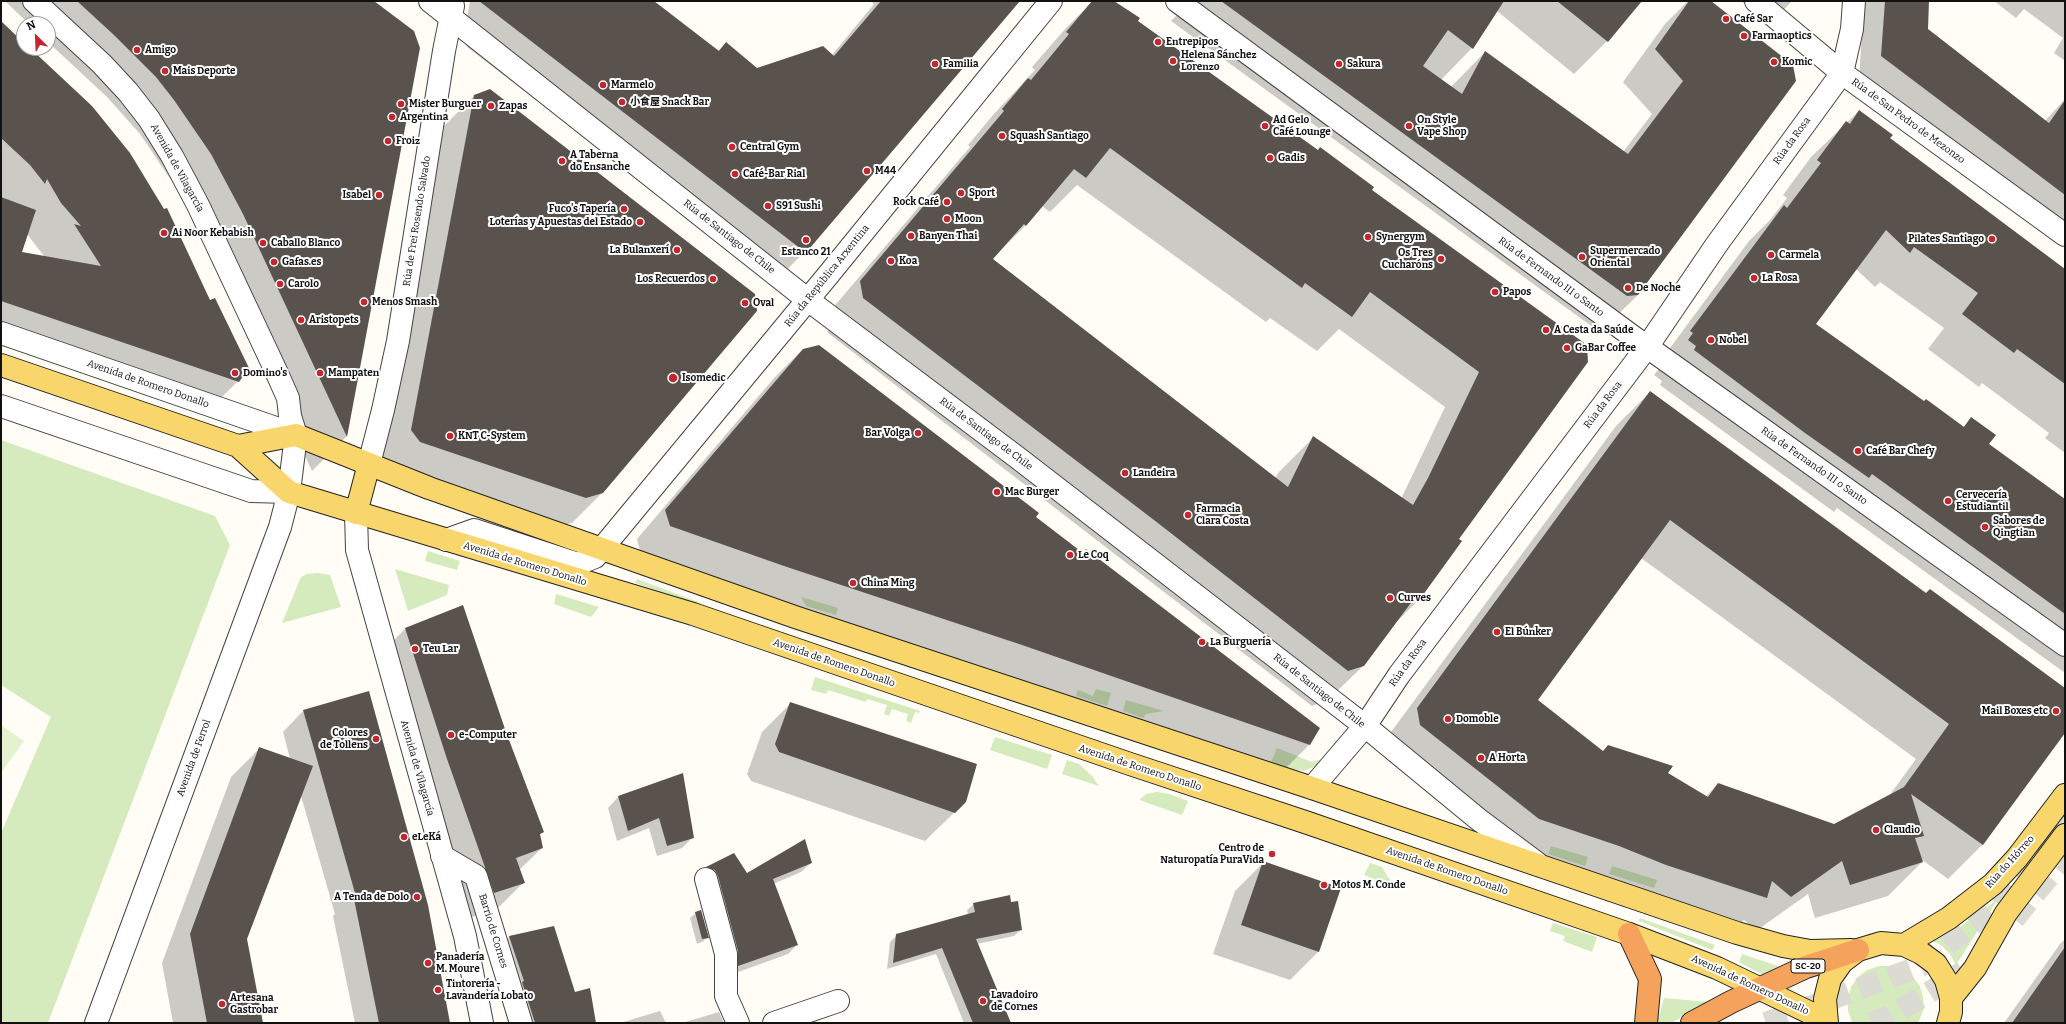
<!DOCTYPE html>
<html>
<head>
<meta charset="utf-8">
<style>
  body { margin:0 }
  #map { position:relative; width:2066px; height:1024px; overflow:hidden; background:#fffdf5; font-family:Bitter,serif }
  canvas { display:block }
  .frame { position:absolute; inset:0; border:2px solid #111; pointer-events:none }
  .north { position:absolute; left:16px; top:16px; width:40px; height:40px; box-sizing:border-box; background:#fff; border:1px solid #a0a0a0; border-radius:50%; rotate:336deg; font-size:11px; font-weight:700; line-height:16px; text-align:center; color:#111 }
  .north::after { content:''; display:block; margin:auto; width:14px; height:18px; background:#c4262e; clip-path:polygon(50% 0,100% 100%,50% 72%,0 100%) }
</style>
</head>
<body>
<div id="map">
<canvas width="2066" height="1024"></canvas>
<div class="frame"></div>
<div class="north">N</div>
</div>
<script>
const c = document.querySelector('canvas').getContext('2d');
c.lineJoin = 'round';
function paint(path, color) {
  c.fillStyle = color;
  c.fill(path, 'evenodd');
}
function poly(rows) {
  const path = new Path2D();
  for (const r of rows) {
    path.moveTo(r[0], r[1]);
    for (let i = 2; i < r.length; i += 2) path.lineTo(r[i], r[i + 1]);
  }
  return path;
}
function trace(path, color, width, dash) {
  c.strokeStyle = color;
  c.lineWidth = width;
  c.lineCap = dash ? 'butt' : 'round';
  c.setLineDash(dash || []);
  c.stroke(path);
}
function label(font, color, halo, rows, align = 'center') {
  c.font = font + ' Bitter,"Noto Sans SC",serif';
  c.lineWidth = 4;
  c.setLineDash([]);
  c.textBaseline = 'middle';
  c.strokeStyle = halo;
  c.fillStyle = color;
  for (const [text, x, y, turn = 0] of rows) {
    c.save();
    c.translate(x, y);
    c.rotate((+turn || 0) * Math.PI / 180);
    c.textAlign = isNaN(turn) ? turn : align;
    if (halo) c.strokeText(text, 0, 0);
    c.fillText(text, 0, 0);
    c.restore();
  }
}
paint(poly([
  [1,440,215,516,230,545,48,1023,1,1023,1,833,51,717,1,685],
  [428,551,460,561,457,570,425,561],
  [395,569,449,585,447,595,408,611],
  [318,573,330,575,341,607,282,623,301,577,307,574],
  [637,579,701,603,700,605,635,583],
  [556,594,599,607,591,617,554,604],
  [801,597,838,608,836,615,806,606],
  [815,677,920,711,919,713,915,712,911,723,906,721,908,714,892,709,889,716,884,714,887,705,867,699,866,702,828,690,826,694,811,690],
  [1096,689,1111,693,1107,706,1076,696,1078,690,1093,696],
  [1126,700,1164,711,1146,714,1143,718,1123,711],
  [995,737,1052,755,1047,769,990,750],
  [1277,748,1312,762,1326,758,1322,764,1303,771,1291,769,1271,762],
  [1067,760,1079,764,1092,776,1099,786,1062,774],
  [1157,792,1169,794,1188,801,1182,815,1139,800,1146,794],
  [1551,846,1588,857,1585,866,1548,854],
  [1370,863,1382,867,1388,877,1399,889,1364,875],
  [1612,866,1657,880,1654,888,1609,874],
  [1998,899,1956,965,1950,954,1941,945,1933,941,1957,929],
  [1640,918,1715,945,1712,950,1639,921],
  [1553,923,1597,937,1592,952,1563,941,1565,936,1550,931],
  [1742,954,1781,967,1763,975,1739,962],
  [1879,966,1891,966,1902,969,1912,976,1920,986,1923,997,1924,1009,1918,1023,1852,1022,1848,1011,1848,999,1851,987,1858,977,1867,970],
  [1664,998,1709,1002,1671,1023,1657,1023]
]), '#d5ebbd');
paint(poly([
  [1,725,24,741,1,773]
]), '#e6f2cf');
paint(poly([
  [5,1,373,1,419,48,346,437,312,471,209,249,177,189,140,134,107,97,48,42,48,24,29,24],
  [470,1,652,1,717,52,726,43,757,69,832,55,874,4,871,1,1019,1,809,247,778,279,770,280,467,47,464,34],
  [1093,1,1113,1,1074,68,1371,190,1586,346,1457,539,1461,542,1420,599,1393,625,1364,665,1328,700,1312,706,828,333,825,317,970,147,968,145,993,115,1035,70,1032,67,1066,28],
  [1077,185,1266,322,1270,318,1317,351,1339,329,1445,407,1401,499,1313,438,1278,473,1275,479,992,259,1026,225,1042,206,1050,212],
  [1191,1,1641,1,1607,41,1574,74,1497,11,1472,48,1441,80,1451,87,1485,52,1623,152,1652,114,1623,82,1665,24,1688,1,1709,1,1638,295,1605,327,1594,328,1171,21],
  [1741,1,1792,1,1781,13,1766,21],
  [1864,1,1928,1,1927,29,2045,121,2065,99,2065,234,1859,79],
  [1994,1,2065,1,2065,61,2054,53,2063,38,2024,9,2016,18],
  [1,22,24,43,24,48,29,48,210,302,238,381,205,414,1,345],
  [27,234,44,256,43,257,20,253],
  [474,96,602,493,572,523,555,527,382,460,444,126],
  [1859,111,1888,139,2065,270,2065,453,2045,438,2049,433,1982,383,1979,387,1928,349,1944,328,1880,282,1875,287,1856,269,1815,324,1924,402,1963,427,1972,418,1987,444,2065,500,2065,673,1837,508,1834,512,1660,385,1662,381,1654,375,1659,369,1656,367,1749,241,1770,220,1787,198,1783,195,1811,157],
  [803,349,1034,517,1310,744,1281,773,641,555,637,539,774,378],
  [1650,392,1926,594,2065,690,2065,731,1982,845,1948,879,1921,859,1922,862,1888,896,1815,918,1808,894,1756,931,1744,920,1732,932,1505,853,1386,759,1383,743,1616,426],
  [1641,558,1916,759,1889,796,1834,825,1718,784,1705,797,1602,752,1537,700],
  [462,606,505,733,543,832,539,835,542,848,519,870,523,883,498,908,469,918,380,654,405,629],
  [791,703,965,802,925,841,751,781,747,774,762,732],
  [303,711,449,1023,355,1023,333,916,335,914,301,796,246,939,262,1023,173,1023,162,963,231,777,260,748,290,759,283,732],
  [682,774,693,837,682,848,657,856,649,828,617,841,608,808,618,797],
  [734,854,746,874,811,863,801,872,773,884,797,945,788,954,730,975,698,876,706,868],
  [1263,863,1340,889,1318,952,1290,980,1213,954,1235,891],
  [974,904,1021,930,1014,936,977,944,1010,1023,964,1023,936,954,887,969,890,942,897,935,968,915,967,910],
  [696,913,708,937,702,942,697,944,690,918],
  [554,927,574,994,595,1023,521,1023,498,948,509,937],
  [2065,939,2065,1023,2004,1023,2060,944],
  [660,1011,666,1023,620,1023],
  [719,1012,724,1023,682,1023]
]), '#0003');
paint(poly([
  [77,1,374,1,414,31,420,48,347,437,243,214,211,154,174,100,156,77,115,36],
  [479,1,654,1,719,51,726,42,757,68,823,46,834,56,881,1,1020,1,810,248,801,249],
  [1092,1,1114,1,1140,18,1138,21,1318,150,1320,147,1374,187,1372,190,1587,345,1588,362,1459,539,1462,541,1420,599,1416,596,1364,666,1348,671,1154,520,863,298,860,281,1004,111,1002,109,1028,78,1031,80,1069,34,1066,32],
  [1110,148,1302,288,1305,283,1352,317,1370,292,1479,372,1428,478,1413,505,1313,436,1288,487,993,259,1024,224,1026,226,1074,169,1086,178],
  [1221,1,1504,1,1473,49,1448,30,1423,66,1462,94,1485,51,1628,154,1683,81,1655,49,1689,1,1711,1,1793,65,1796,81,1638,295,1627,296],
  [1557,1,1642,1,1608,42],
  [1885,1,1929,1,1928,29,2049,123,2065,100,2065,195,1881,56],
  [1,21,24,43,24,48,30,48,92,106,130,153,164,209,167,208,210,300,215,298,249,368,239,382,1,301,1,197,36,210,22,252,101,266,74,224,81,226,61,203,47,179,45,184,30,165,1,138],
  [490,89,755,294,757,311,603,493,586,498,420,442,411,430,474,95],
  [1859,110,1893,135,1890,138,2065,269,2065,384,2017,349,2014,353,1962,314,1978,293,1914,247,1910,253,1886,230,1816,324,1924,401,1926,399,1964,427,1971,417,1996,435,1989,444,2065,499,2065,614,1872,474,1869,478,1805,433,1694,350,1696,346,1688,340,1693,333,1690,331,1784,205,1787,208,1821,163,1817,160,1846,121,1850,124],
  [819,345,1009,490,1039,513,1036,517,1083,553,1086,549,1320,728,1310,745,1022,645,784,566,670,526,665,510,803,349],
  [1650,391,1926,593,1930,589,2065,688,2065,733,1983,845,1911,794,1924,836,1915,838,1923,862,1850,885,1842,861,1791,897,1772,881,1767,898,1666,865,1619,846,1539,819,1420,725,1417,708],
  [1670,520,1949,724,1904,787,1834,824,1718,783,1708,797,1668,773,1673,766,1608,745,1603,751,1538,700],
  [463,605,506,732,544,832,540,834,543,848,516,858,525,883,494,893,446,756,405,628],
  [369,691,428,905,450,1023,379,1023,353,894,355,893,303,710],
  [790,702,977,764,966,802,955,813,779,752,775,744],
  [259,747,313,766,247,939,263,1023,207,1023,190,934],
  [683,773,694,838,667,846,659,818,628,831,618,796],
  [805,839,812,863,773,879,798,945,738,966,738,951,718,876,715,870,706,867,734,853,747,873],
  [1263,861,1341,888,1319,952,1241,925],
  [1010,895,1011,902,1018,901,1022,930,976,939,1011,1023,973,1023,942,948,893,963,896,934,975,912,973,903],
  [701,910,709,938,702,939,695,912],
  [554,926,575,992,590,988,596,1023,535,1023,522,982,524,981,509,936],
  [2065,947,2065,1023,2012,1023]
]), '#5a524d');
trace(poly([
  [2014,919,2065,857],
  [1766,1023,1921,966,1996,905,2065,817],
  [1871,1023,1890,1016,1963,972]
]), '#dbdad3', 22, [22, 11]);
const minor = poly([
  [34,1,102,64,128,92,149,119,172,156,198,205,276,371,288,398,290,416,296,435,289,492,280,527,96,1023],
  [430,1,808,300,1018,458,1365,726,1478,819,1537,863],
  [1177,1,1632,336,2065,645],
  [1756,1,1842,73,2065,235],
  [1,333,296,435],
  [1,406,251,491,289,492],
  [369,464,383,410,398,341,444,51,453,6],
  [356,513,357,550,465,936,482,1023],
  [446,540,474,530,578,564,595,557,829,274,1051,1],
  [1312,788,1365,726,1399,675,1647,347,1717,244,1842,73,1852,29,1854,1],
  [442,856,476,876,521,1023],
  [706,879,726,954,726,996,738,1023],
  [774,1023,838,1001]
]);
const major = poly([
  [1,365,238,446,289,492,693,614,1130,764,1308,823,1629,934,1717,968,1825,1020],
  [238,446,296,435,429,488,795,617,1312,788,1737,933,1783,946,1810,951,1851,950],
  [356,513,369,464],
  [1904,945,1949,918,1993,884,2017,858,2065,795],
  [1951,998,1975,968,2006,913,2065,835],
  [1827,1023,1825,999,1830,979,1842,962,1858,950,1881,943,1904,945,1921,953,1936,964,1946,980,1951,998,1951,1012,1948,1023]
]);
const highway = poly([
  [1629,934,1650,979,1646,1023],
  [1692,1023,1731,1002,1806,967,1858,950]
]);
trace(minor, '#444', 24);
trace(major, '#222', 24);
trace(highway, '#222', 24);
trace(minor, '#fff', 22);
trace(major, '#f9d66b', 22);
trace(highway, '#f5a25d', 22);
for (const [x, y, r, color] of [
  [1726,19,4,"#c4262e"],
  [1744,36,4,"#c4262e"],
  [1158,42,4,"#c4262e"],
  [137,50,4,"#c4262e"],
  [1173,61,4,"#c4262e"],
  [1774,62,4,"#c4262e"],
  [935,64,4,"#c4262e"],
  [1339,64,4,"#c4262e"],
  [165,71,4,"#c4262e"],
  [603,85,4,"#c4262e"],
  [622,102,4,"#c4262e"],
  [401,104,4,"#c4262e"],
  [491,106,4,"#c4262e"],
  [392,117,4,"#c4262e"],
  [1265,126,4,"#c4262e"],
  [1409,126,4,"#c4262e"],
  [1002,136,4,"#c4262e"],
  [388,141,4,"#c4262e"],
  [732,147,4,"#c4262e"],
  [1270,158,4,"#c4262e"],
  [562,161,4,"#c4262e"],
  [867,171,4,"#c4262e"],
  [735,174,4,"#c4262e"],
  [961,193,4,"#c4262e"],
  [379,195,4,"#c4262e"],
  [947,202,4,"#c4262e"],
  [768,206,4,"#c4262e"],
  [624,209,4,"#c4262e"],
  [947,219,4,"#c4262e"],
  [640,222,4,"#c4262e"],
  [164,233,4,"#c4262e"],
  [911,236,4,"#c4262e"],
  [1368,237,4,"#c4262e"],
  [1992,239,4,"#c4262e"],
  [806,240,4,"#c4262e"],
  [263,243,4,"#c4262e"],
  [677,250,4,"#c4262e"],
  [1771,255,4,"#c4262e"],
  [1582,257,4,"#c4262e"],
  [1441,259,4,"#c4262e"],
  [891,261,4,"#c4262e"],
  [274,262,4,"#c4262e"],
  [1754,278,4,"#c4262e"],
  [713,279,4,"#c4262e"],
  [280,284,4,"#c4262e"],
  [1628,288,4,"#c4262e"],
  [1495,292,4,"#c4262e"],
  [364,302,4,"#c4262e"],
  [745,303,4,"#c4262e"],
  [301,320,4,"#c4262e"],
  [1546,330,4,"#c4262e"],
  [1711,340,4,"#c4262e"],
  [1567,348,4,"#c4262e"],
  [235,373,4,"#c4262e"],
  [320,373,4,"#c4262e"],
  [673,378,5,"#c4262e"],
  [918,433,4,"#c4262e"],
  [450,436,4,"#c4262e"],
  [1858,451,4,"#c4262e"],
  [1125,473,4,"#c4262e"],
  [997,492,4,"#c4262e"],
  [1948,501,4,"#c4262e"],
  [1188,515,4,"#c4262e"],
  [1985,527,4,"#c4262e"],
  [1070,555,4,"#c4262e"],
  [853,583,4,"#c4262e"],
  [1390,598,4,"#c4262e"],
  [1497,632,4,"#c4262e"],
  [1202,642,4,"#c4262e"],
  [415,649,4,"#c4262e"],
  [2056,711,4,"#c4262e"],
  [1448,719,4,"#c4262e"],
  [451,735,4,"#c4262e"],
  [376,739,4,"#c4262e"],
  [1481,758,4,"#c4262e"],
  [1876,830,4,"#c4262e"],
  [404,837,4,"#c4262e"],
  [1272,854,4,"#c4262e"],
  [1324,885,4,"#c4262e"],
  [417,897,4,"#c4262e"],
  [428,963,4,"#c4262e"],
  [438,990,4,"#c4262e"],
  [983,1001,4,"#c4262e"],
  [222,1004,4,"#c4262e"]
]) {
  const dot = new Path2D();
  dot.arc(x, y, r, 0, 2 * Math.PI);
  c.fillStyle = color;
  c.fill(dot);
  trace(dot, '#fff', 1.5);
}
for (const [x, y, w] of [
  [1808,966,34]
]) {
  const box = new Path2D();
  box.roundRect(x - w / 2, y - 7, w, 14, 3);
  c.fillStyle = '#fff';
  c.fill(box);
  trace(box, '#111', 1);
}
label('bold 9px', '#111', null, [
  ["SC-20",1808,966]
]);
label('bold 10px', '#111', '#fff', [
  ["Café Sar",1734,19],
  ["Farmaoptics",1752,36],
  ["Entrepipos",1166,42],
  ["Amigo",145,50],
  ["Helena Sánchez",1181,55],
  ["Lorenzo",1181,67],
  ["Komic",1782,62],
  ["Familia",943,64],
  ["Sakura",1347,64],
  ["Mais Deporte",173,71],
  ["Marmelo",611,85],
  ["小食屋 Snack Bar",630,102],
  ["Mister Burguer",409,104],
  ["Zapas",499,106],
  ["Argentina",400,117],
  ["Ad Gelo",1273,120],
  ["Café Lounge",1273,132],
  ["On Style",1417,120],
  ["Vape Shop",1417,132],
  ["Squash Santiago",1010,136],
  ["Froiz",396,141],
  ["Central Gym",740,147],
  ["A Taberna",570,155],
  ["do Ensanche",570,167],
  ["Gadis",1278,158],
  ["M44",875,171],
  ["Café-Bar Rial",743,174],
  ["Sport",969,193],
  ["Isabel",371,195,"right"],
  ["Rock Café",939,202,"right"],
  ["S91 Sushi",776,206],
  ["Fuco's Tapería",616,209,"right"],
  ["Moon",955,219],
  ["Loterías y Apuestas del Estado",632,222,"right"],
  ["Ai Noor Kebabish",172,233],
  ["Banyen Thai",919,236],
  ["Synergym",1376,237],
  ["Pilates Santiago",1984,239,"right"],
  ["Caballo Blanco",271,243],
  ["La Bulanxerí",669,250,"right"],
  ["Supermercado",1590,251],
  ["Oriental",1590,263],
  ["Estanco 21",806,252,"center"],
  ["Os Tres",1433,253,"right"],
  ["Cucharóns",1433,265,"right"],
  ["Carmela",1779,255],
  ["Koa",899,261],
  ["Gafas.es",282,262],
  ["La Rosa",1762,278],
  ["Los Recuerdos",705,279,"right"],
  ["Carolo",288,284],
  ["De Noche",1636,288],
  ["Papos",1503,292],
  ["Menos Smash",372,302],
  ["Oval",753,303],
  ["Aristopets",309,320],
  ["A Cesta da Saúde",1554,330],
  ["Nobel",1719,340],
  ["GaBar Coffee",1575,348],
  ["Domino's",243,373],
  ["Mampaten",328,373],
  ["Isomedic",682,378],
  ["Bar Volga",910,433,"right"],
  ["KNT C-System",458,436],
  ["Café Bar Chefy",1866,451],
  ["Landeira",1133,473],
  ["Mac Burger",1005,492],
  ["Cervecería",1956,495],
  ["Estudiantil",1956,507],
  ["Farmacia",1196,509],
  ["Clara Costa",1196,521],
  ["Sabores de",1993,521],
  ["Qingtian",1993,533],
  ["Le Coq",1078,555],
  ["China Ming",861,583],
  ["Curves",1398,598],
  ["El Búnker",1505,632],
  ["La Burguería",1210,642],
  ["Teu Lar",423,649],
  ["Mail Boxes etc",2048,711,"right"],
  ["Domoble",1456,719],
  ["Colores",368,733,"right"],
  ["de Tollens",368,745,"right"],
  ["e-Computer",459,735],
  ["A Horta",1489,758],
  ["Claudio",1884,830],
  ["eLeKá",412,837],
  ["Centro de",1264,848,"right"],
  ["Naturopatía PuraVida",1264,860,"right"],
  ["Motos M. Conde",1332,885],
  ["A Tenda de Dolo",409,897,"right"],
  ["Panadería",436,957],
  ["M. Moure",436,969],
  ["Tintorería -",446,984],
  ["Lavandería Lobato",446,996],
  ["Lavadoiro",991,995],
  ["de Cornes",991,1007],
  ["Artesana",230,998],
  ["Gastrobar",230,1010]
], 'left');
label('10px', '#111', '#fff', [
  ["Rúa de San Pedro de Mezonzo",1908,121,36],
  ["Rúa da Rosa",1792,141,-54],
  ["Avenida de Vilagarcía",177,168,61],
  ["Rúa de Frei Rosendo Salvado",417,221,-81],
  ["Rúa de Santiago de Chile",729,237,38],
  ["Rúa da República Arxentina",827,276,-51],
  ["Rúa de Fernando III o Santo",1551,277,36],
  ["Avenida de Romero Donallo",148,384,19],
  ["Rúa da Rosa",1603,405,-53],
  ["Rúa de Santiago de Chile",986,434,37],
  ["Rúa de Fernando III o Santo",1814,466,35],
  ["Avenida de Romero Donallo",525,564,17],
  ["Avenida de Romero Donallo",834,663,19],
  ["Rúa da Rosa",1408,663,-54],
  ["Rúa de Santiago de Chile",1319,691,38],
  ["Avenida de Ferrol",194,758,-70],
  ["Avenida de Vilagarcía",417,768,74],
  ["Avenida de Romero Donallo",1140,768,18],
  ["Rúa do Hórreo",2010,862,-48],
  ["Avenida de Romero Donallo",1447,871,19],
  ["Barrio de Cornes",493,931,73],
  ["Avenida de Romero Donallo",1750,985,25]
]);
</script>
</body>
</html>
